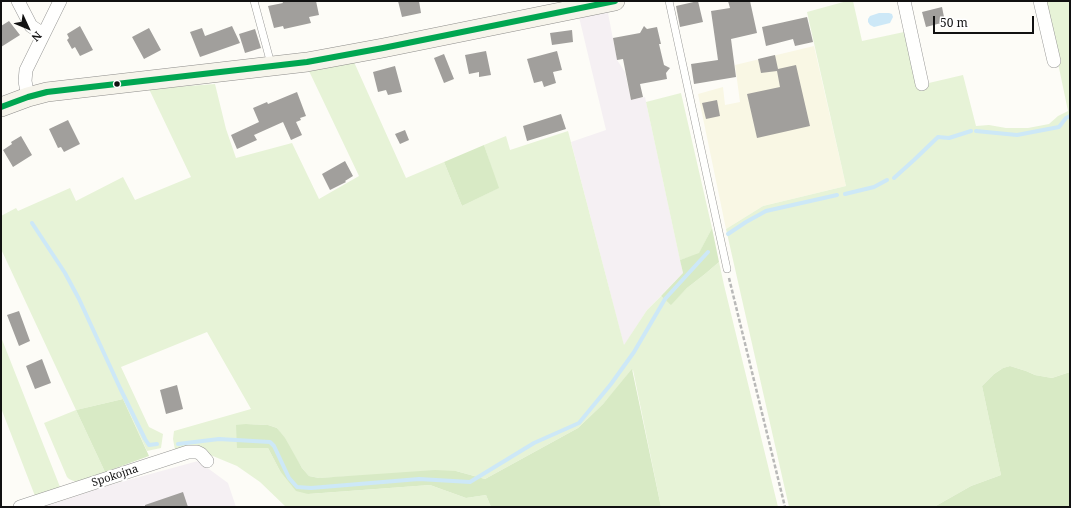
<!DOCTYPE html>
<html>
<head>
<meta charset="utf-8">
<style>
  body { margin:0 }
  #map { position:relative; width:1071px; height:508px; overflow:hidden; background:#fdfcf7; font-family:"Noto Serif",serif }
  canvas { display:block }
  .frame { position:absolute; inset:0; border:2px solid #111; pointer-events:none }
  .north { position:absolute; left:8px; top:8px; width:40px; height:40px; -webkit-text-stroke:3px #fff; paint-order:stroke; rotate:134deg; font-size:11px; font-weight:700; line-height:16px; text-align:center; color:#111 }
  .north::after { content:''; display:block; margin:auto; width:14px; height:18px; background:#111; clip-path:polygon(50% 0,100% 100%,50% 72%,0 100%) }
  .scale { position:absolute; left:933px; top:16px; width:101px; height:18px; box-sizing:border-box; border:2px solid #111; border-top:0; padding-left:5px; font-size:12px; line-height:14px; white-space:nowrap; color:#111; -webkit-text-stroke:3px #fff; paint-order:stroke }
</style>
</head>
<body>
<div id="map">
<canvas width="1071" height="508"></canvas>
<div class="frame"></div>
<div class="north">N</div>
<div class="scale">50 m</div>
</div>
<script>
const c = document.querySelector('canvas').getContext('2d');
c.lineJoin = 'round';
function paint(path, color) {
  c.fillStyle = color;
  c.fill(path, 'evenodd');
}
function poly(rows) {
  const path = new Path2D();
  for (const r of rows) {
    path.moveTo(r[0], r[1]);
    for (let i = 2; i < r.length; i += 2) path.lineTo(r[i], r[i + 1]);
  }
  return path;
}
function trace(path, color, width, dash) {
  c.strokeStyle = color;
  c.lineWidth = width;
  c.lineCap = dash ? 'butt' : 'round';
  c.setLineDash(dash || []);
  c.stroke(path);
}
function label(font, color, halo, rows, align = 'center') {
  c.font = font + ' "Noto Serif",serif';
  c.lineWidth = 4;
  c.setLineDash([]);
  c.textBaseline = 'middle';
  c.strokeStyle = halo;
  c.fillStyle = color;
  for (const [text, x, y, turn = 0] of rows) {
    c.save();
    c.translate(x, y);
    c.rotate((+turn || 0) * Math.PI / 180);
    c.textAlign = isNaN(turn) ? turn : align;
    if (halo) c.strokeText(text, 0, 0);
    c.fillText(text, 0, 0);
    c.restore();
  }
}
paint(poly([
  [608,13,617,60,625,72,631,100,645,97,683,273,647,310,624,346,571,142,606,130,579,17],
  [198,461,228,483,236,507,43,507,110,485]
]), '#f5f0f3');
paint(poly([
  [814,46,846,186,763,206,726,229,698,94,723,87,725,105,740,102,735,65]
]), '#f9f7e4');
paint(poly([
  [847,1,853,1,862,41,904,32,916,86,963,75,976,126,989,125,1006,128,1028,128,1049,124,1058,116,1068,111,1045,1,1070,1,1070,372,1052,378,1035,375,1026,371,1010,366,1003,368,994,374,982,386,1001,475,971,486,934,507,789,507,726,229,763,206,846,186,807,12],
  [354,62,406,178,444,162,462,206,498,188,484,145,506,136,510,150,568,131,624,345,647,310,661,296,671,304,687,288,705,274,719,262,724,285,778,507,661,507,633,370,603,404,578,428,485,479,456,471,319,478,309,476,302,468,277,428,268,425,246,424,258,448,268,448,280,471,308,494,430,485,466,498,486,495,491,507,286,507,260,482,237,466,208,454,175,450,173,439,174,431,251,409,207,332,121,367,149,427,163,434,161,448,147,451,123,399,76,410,105,472,76,482,69,479,67,477,44,423,76,410,1,249,1,216,16,208,18,211,70,188,76,201,123,177,135,200,191,177,149,89,215,84,226,129,236,158,292,143,319,199,359,176,309,71],
  [681,93,712,228,699,254,680,260,646,102],
  [1,337,60,487,35,496,1,408]
]), '#e7f3d7');
paint(poly([
  [484,145,499,188,462,206,444,162],
  [712,228,719,262,705,274,687,288,671,305,661,296,683,273,680,260,699,253],
  [1010,366,1026,371,1035,375,1052,378,1070,372,1070,507,934,507,971,486,1001,475,982,386,994,374,1003,368],
  [632,369,661,507,491,507,486,495,466,498,430,485,308,494,296,491,280,471,268,448,237,448,236,425,246,424,268,425,277,428,285,438,302,468,309,476,319,478,435,470,456,471,485,479,578,428,603,404],
  [123,399,149,456,105,472,76,410]
]), '#d8eac5');
paint(poly([
  [879,13,889,13,892,14,893,17,890,23,874,27,870,25,868,22,868,19,870,16]
]), '#cde8f7');
trace(poly([
  [976,131,1017,135,1059,127,1066,118,1070,116],
  [894,178,914,160,938,137,949,138,971,131],
  [845,194,874,187,887,180],
  [32,223,65,273,79,299,120,388,145,439,149,445,157,444],
  [728,234,746,222,766,211,837,195],
  [178,444,219,439,270,442,274,446,289,478,297,487,311,488,419,479,470,482,534,443,579,423,611,384,634,352,665,299,708,252]
]), '#cde8f7', 4);
paint(poly([
  [282,1,316,1,319,15,309,17,311,23,284,29,283,26,274,28,268,6,283,3],
  [398,1,419,1,421,13,402,17],
  [698,1,703,22,680,27,676,6],
  [728,1,750,1,757,33,731,39,736,77,694,84,691,64,718,60,711,11,730,8],
  [942,7,945,22,926,27,922,12],
  [807,17,813,42,795,46,793,39,766,46,762,27],
  [9,21,20,35,1,47,1,26],
  [80,26,93,50,80,56,75,47,72,49,67,40,69,38,67,34],
  [232,26,240,43,200,57,190,32,202,28,205,36],
  [644,26,647,29,657,27,661,44,659,44,664,65,670,68,666,73,667,79,640,84,643,97,631,100,623,59,617,60,613,38,640,33],
  [149,28,161,50,144,59,132,37],
  [255,29,261,48,245,53,239,34],
  [572,30,573,42,552,45,550,33],
  [486,51,491,75,479,77,479,72,469,74,465,55],
  [557,51,562,70,553,72,556,83,544,87,542,81,534,83,527,59],
  [444,54,454,79,444,83,434,58],
  [775,55,778,69,796,65,810,126,757,138,747,94,780,87,777,71,761,73,758,59],
  [395,66,402,92,388,95,386,90,378,92,373,72],
  [297,92,306,116,300,118,301,120,296,122,302,135,291,140,283,122,254,135,257,140,237,149,231,135,259,122,253,108,267,102,268,104],
  [717,100,720,116,706,119,702,103],
  [561,114,566,129,527,141,523,126],
  [68,120,80,144,64,152,61,147,58,148,49,129],
  [405,130,409,140,400,144,395,134],
  [21,136,32,155,13,167,3,150,12,144,11,142],
  [345,161,353,176,345,181,346,182,330,190,322,174],
  [19,311,30,341,19,346,7,315],
  [42,359,51,383,35,389,26,366],
  [177,385,183,409,166,414,160,390],
  [183,492,188,507,145,507,145,505]
]), '#a19f9c');
const lane = poly([
  [254,1,271,64],
  [669,1,727,269]
]);
const street = poly([
  [18,1,31,26,43,34],
  [904,1,922,84],
  [1040,1,1054,61],
  [28,97,25,81,26,70,60,1],
  [20,507,188,452,197,452,201,454,207,461]
]);
const secondary = poly([
  [1,107,28,97,47,92,307,62,383,48,615,1]
]);
trace(lane, '#979795', 8);
trace(street, '#979795', 14);
trace(secondary, '#8e8d8b', 20);
trace(poly([
  [729,278,785,507]
]), '#b9b9b8', 2.5, [4, 2]);
trace(lane, '#fffffe', 7);
trace(street, '#fffffe', 13);
trace(secondary, '#f6f4eb', 19);
trace(poly([
  [1,107,28,97,47,92,307,62,383,48,615,1]
]), '#00a651', 6);
for (const [x, y, r, color] of [
  [117,84,3.5,"#111"]
]) {
  const dot = new Path2D();
  dot.arc(x, y, r, 0, 2 * Math.PI);
  c.fillStyle = color;
  c.fill(dot);
  trace(dot, '#fff', 1.5);
}
label('11px', '#111', '#fff', [
  ["Spokojna",115,476,-18]
]);
</script>
</body>
</html>
